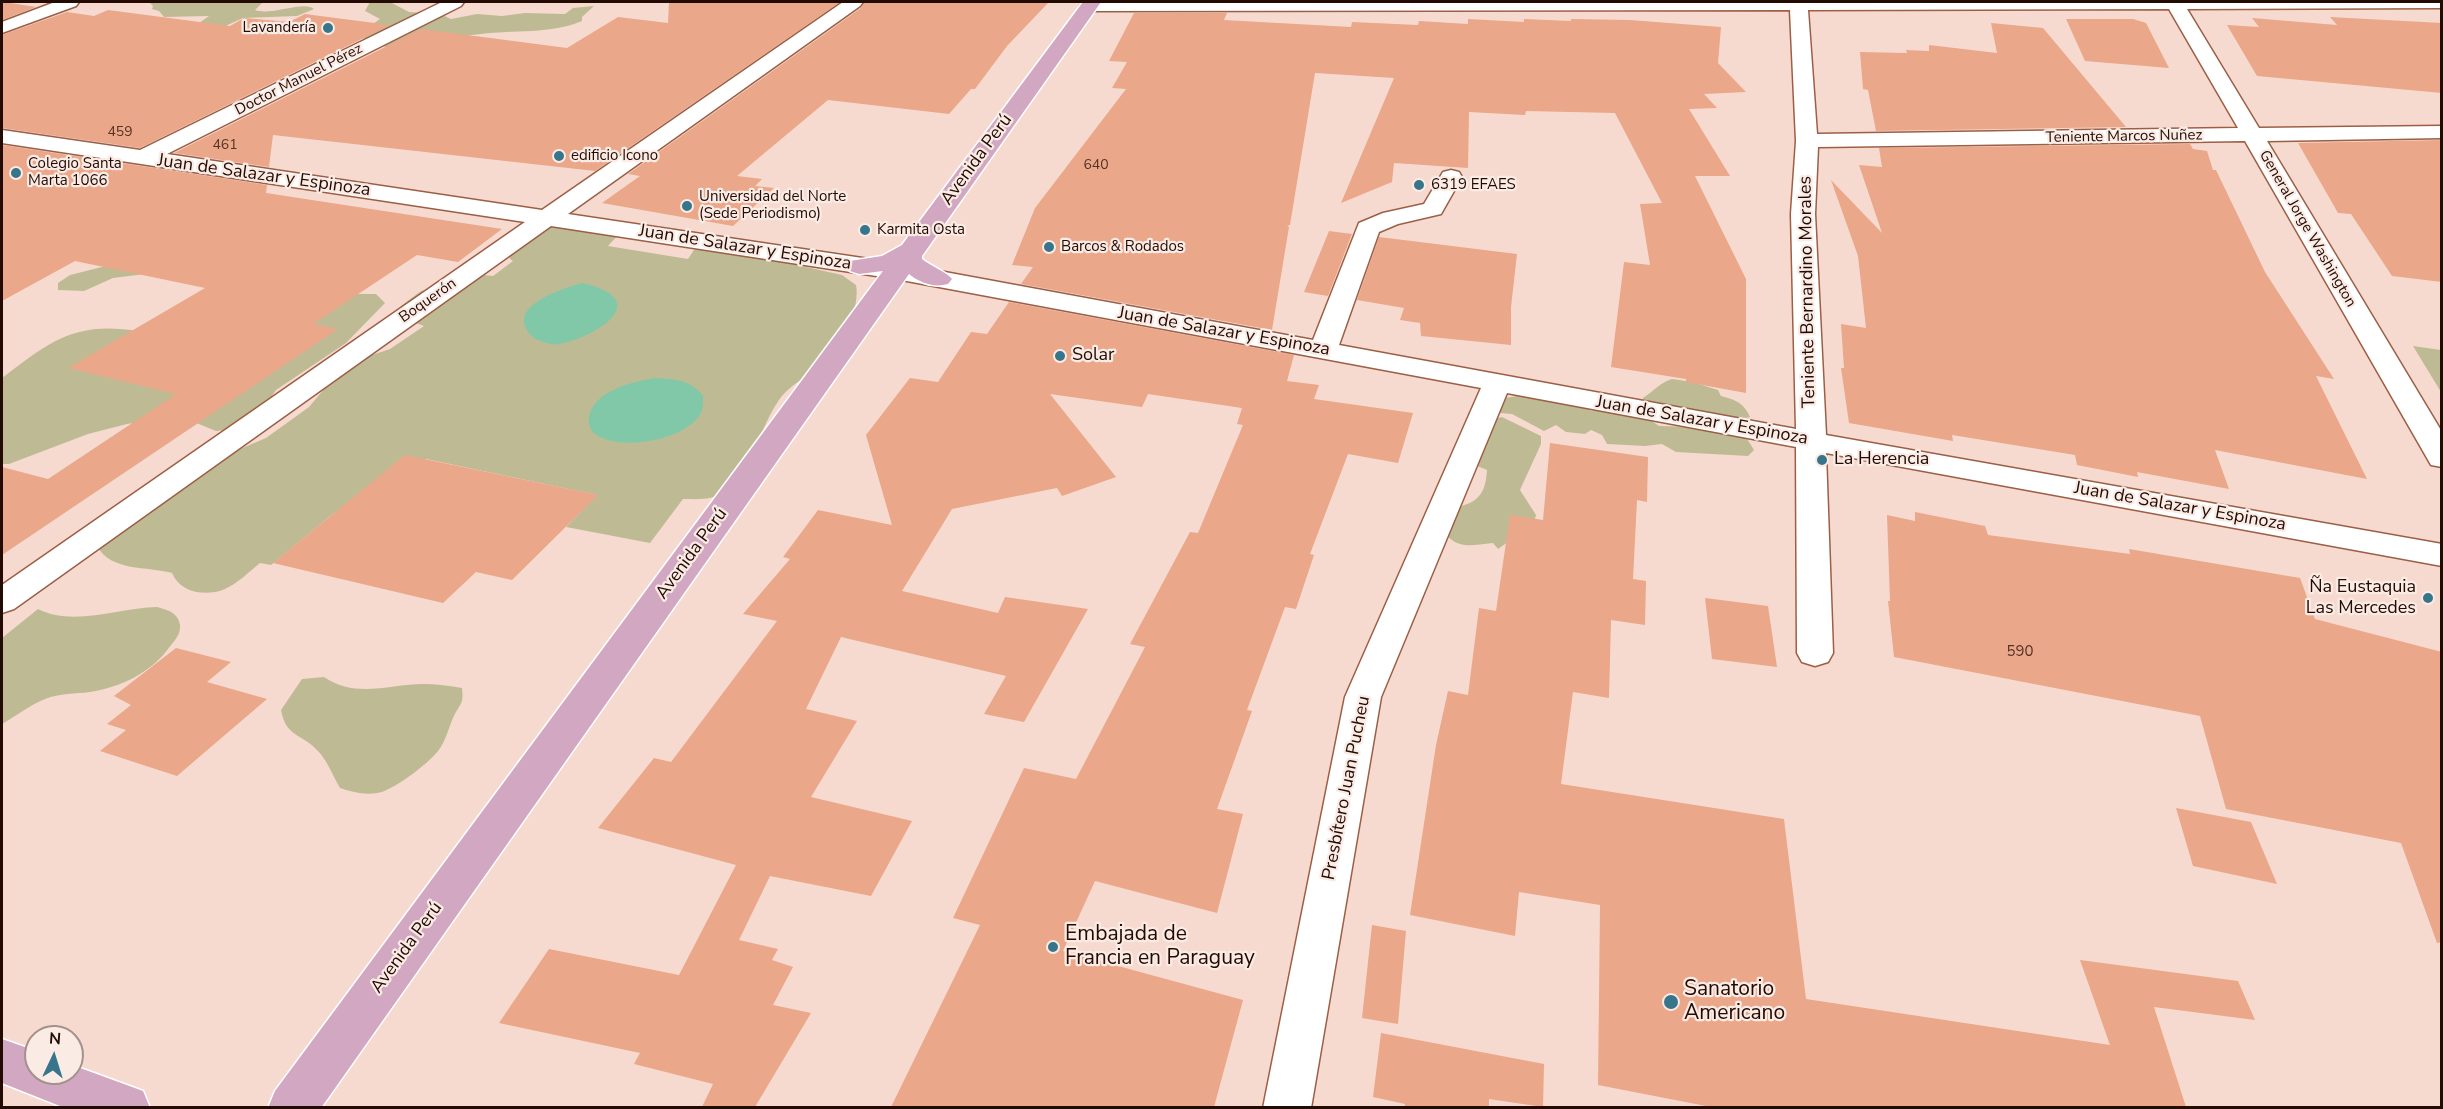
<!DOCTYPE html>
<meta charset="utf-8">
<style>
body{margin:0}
#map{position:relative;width:2443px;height:1109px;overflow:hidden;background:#f7dacf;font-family:"Nunito Sans",sans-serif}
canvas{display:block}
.frame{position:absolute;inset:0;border:3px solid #230b03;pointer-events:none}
.north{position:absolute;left:24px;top:1025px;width:60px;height:60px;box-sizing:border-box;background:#faebe5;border:2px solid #a4918b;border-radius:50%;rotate:4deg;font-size:16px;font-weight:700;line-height:24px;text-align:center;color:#230b03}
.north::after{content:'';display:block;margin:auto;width:21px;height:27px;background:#37758b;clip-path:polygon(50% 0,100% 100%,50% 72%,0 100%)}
</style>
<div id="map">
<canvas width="2443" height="1109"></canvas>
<div class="frame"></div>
<div class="north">N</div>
</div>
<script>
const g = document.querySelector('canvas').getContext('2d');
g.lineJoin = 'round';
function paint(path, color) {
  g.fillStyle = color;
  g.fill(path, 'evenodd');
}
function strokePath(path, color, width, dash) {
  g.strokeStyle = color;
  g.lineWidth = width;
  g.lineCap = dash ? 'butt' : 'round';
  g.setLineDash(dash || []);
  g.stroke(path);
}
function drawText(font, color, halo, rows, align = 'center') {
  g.font = font + ' "Nunito Sans",sans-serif';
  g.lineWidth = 4.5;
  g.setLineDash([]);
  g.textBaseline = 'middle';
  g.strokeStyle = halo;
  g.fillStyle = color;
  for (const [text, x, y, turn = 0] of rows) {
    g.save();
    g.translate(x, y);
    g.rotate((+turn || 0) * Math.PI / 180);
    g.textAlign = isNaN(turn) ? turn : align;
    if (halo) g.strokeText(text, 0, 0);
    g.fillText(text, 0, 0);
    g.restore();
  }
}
const green = new Path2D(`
 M149 2H253L262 3 255 10C272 16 304 0 314 9L297 16 243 18 221 28H192L209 16 164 17 159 11 152 9 153 6Z
 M370 2H390L409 12 440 14 451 19 477 14 502 16 525 13 565 14 573 8 594 6 582 17V21C551 34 514 30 481 34 450 37 419 44 388 49L374 39 353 38 380 19 365 11Z
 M563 220 618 235 608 246 688 259 694 250 707 245 842 275 856 285C860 307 845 340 831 357 816 374 792 381 779 400 759 429 754 467 726 490 714 501 698 499 683 499L650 543 566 527 597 495 426 459 420 467 334 513 271 565 260 563C249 572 238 583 225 589 206 597 180 593 172 573 147 566 111 572 97 546L186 472 266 438 309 407 336 375 363 358 390 349 424 326 405 319 399 313 401 306 421 291 483 275 493 276 513 261 510 259 509 246Z
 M118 263 145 274 113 278 84 291 58 290V283L70 275Z
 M345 294H376L385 303 346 343 276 390 250 428 216 431 194 422 166 418 127 424 88 434 9 464H2V378C50 341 75 321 139 331Z
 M2413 346 2441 350V392Z
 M1672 379 1692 382 1718 390 1721 396C1736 400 1744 403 1750 417L1728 422 1644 407 1643 398C1654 391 1659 383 1672 379Z
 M1523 395 1570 402 1592 411 1604 407 1640 413 1659 426 1700 427 1746 437 1754 450 1748 456 1676 452 1662 444 1645 446 1607 444 1602 435 1591 430 1585 434 1566 432 1556 425 1544 431 1512 414 1500 413 1494 407 1499 399Z
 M1502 417 1541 436V444L1520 490 1536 515 1529 540 1519 534 1498 549 1493 543C1466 546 1455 550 1439 525L1442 512C1470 503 1485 504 1487 470L1470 463 1474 423Z
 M157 607C167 610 178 612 180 625 181 635 174 641 168 649 150 673 121 687 90 692 75 694 60 693 45 699 30 705 16 716 2 724V638L38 609C73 627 119 608 157 607Z
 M324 677C357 699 388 684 424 684 437 684 450 686 462 688 464 705 460 703 453 718 448 729 446 741 438 751 428 764 391 792 377 793 364 795 352 792 340 788 333 776 327 760 318 751 302 733 286 738 281 710L302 679Z`);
const water = new Path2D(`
 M582 283C669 303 571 349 550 344 539 341 529 338 525 326 517 302 565 288 582 283Z
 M656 378C675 379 691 380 703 396 703 400 703 406 702 410 690 441 619 452 595 434 590 430 588 424 589 418 592 391 634 381 656 378Z`);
const building = new Path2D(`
 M2 2H4L36 7 2 20Z
 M669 2H840L595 171 273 135 269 167 174 153 421 29 567 48 618 17 668 23Z
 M865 2H1049L1007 46 975 89H971L949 114 828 100 737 176 762 179 755 186 774 188 733 226 602 203 640 176 628 174 861 8Z
 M108 10 230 26 244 18 289 22 305 14 390 25 140 148 2 128V35L67 12 94 16Z
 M1134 13H1227L1224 20 1351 27 1352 22 1418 25 1419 21 1468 24V19L1524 22V19L1571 21V19L1630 20 1721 27 1718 63 1746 92 1704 94 1717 108 1689 109 1730 176H1695L1746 279V393L1686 382V379L1611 367 1624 262 1650 265 1640 204 1662 203 1615 113 1526 111 1525 115 1469 112 1468 168 1394 163 1392 182 1341 203 1394 78 1315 73 1290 225 1287 226 1289 227 1272 330 1021 284 1033 267 1012 265 1035 208 1126 89 1112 88 1127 62 1109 61Z
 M2330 17 2442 23V93L2257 76 2227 25 2259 27 2252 18 2337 25Z
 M2066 19H2133L2146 23 2169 68 2085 61Z
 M1991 23 2043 28 2126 127 1876 131 1868 90 1863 89 1860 52 1907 53 1906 50 1929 51V45L1997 53Z
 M2442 140V282L2392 276 2351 214 2338 213 2298 143Z
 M2190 144 2193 149 2207 151 2213 170H2216L2265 272 2334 379 2316 376 2367 479 2215 450 2229 489 2137 472 2138 477 2077 465 2075 455 1952 435 1953 441 1849 423 1841 368H1844L1841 324 1866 328 1858 256 1831 180 1882 233 1859 165 1882 167 1879 148Z
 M2 145 267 185 266 193 502 229 458 262 417 255 313 324 338 329 2 555V467L48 479 176 394 68 368 205 288 75 261 2 301Z
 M1329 231 1352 234 1328 296 1304 292Z
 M1379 237 1517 254 1511 307V345L1421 336 1420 323 1400 320 1404 308 1357 300Z
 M1009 302 1294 355 1287 381 1319 385 1314 399 1413 413 1398 463 1348 454 1310 554 1314 555 1296 609 1285 607 1247 710 1252 711 1217 809 1243 814 1217 913 1095 881 1063 951 1243 1000 1214 1107H891L980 925 953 918 1024 768 1076 779 1145 647 1130 644 1190 532 1198 533 1243 425 1237 424 1242 408 1148 394 1142 407 1050 394 1116 477 1062 496 1057 488 952 509 902 591 998 613 1005 597 1088 609 1024 722 984 714 1006 676 841 637 806 709 857 721 811 797 912 821 871 896 770 876 739 940 778 949 772 960 793 967 773 1005 811 1013 755 1107H702L713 1084 634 1064 640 1053 499 1023 549 949 679 975 736 865 598 828 654 758 671 762 777 621 743 614 790 559 783 557 818 510 892 525 866 435 910 378 938 382 971 332 987 334Z
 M1550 443 1648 457 1647 502 1637 500 1633 579 1646 581 1645 625 1611 620 1609 698 1573 692 1561 784 1784 819 1806 999 2110 1045 2080 960 2238 981 2255 1020 2154 1007 2186 1107H1711L1598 1085 1600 905 1519 892 1515 936 1410 915 1436 745 1448 691 1468 695 1479 608 1496 611 1510 515 1543 520Z
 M405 455 598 495 512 580 476 572 443 603 273 563Z
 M1915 512 1985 526 1988 535 2130 554 2129 549 2300 578 2315 619 2442 652V942L2437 943 2401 843 2226 809 2200 716 1894 657 1888 601H1890L1887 515 1915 521Z
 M1705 598 1768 606 1777 667 1712 659Z
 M176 648 231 662 207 682 267 699 177 776 100 751 126 730 107 724 131 705 114 696Z
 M2176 808 2251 822 2277 884 2193 866Z
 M1372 925 1406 931 1398 1024 1362 1018Z
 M1381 1033 1544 1064 1543 1107 1489 1099V1107H1405V1104L1373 1097Z`);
const minor = new Path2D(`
 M55 2H79L76 6 2 33V22Z
 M442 2H464L461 6 167 154 542 210 843 2H863L860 6 568 214 896 263 1313 340 1359 223 1383 213 1424 204 1443 172 1451 170 1459 172 1462 177 1441 214 1398 224 1379 232 1339 345 1796 429 1791 214 1796 141 1790 10 1089 11 1083 10 1080 6 1085 2H2442V8L2187 9 2259 128 2442 126V138L2267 141 2442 432V467L2431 465 2427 458 2245 141 1818 147 1815 214 1826 435 2442 544V566L1826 453 1833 653 1828 662 1815 666 1802 662 1797 653 1796 447 1507 393 1381 697 1311 1108H1263L1345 697 1481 388 896 279 551 226 14 609 2 613V585L525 222 2 143V130L140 150ZM2169 9 2238 128 1817 134 1808 10Z`);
const major = new Path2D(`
 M1083 2H1101L922 256V259C930 266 947 272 952 279L948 284C934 288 920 283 909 274L321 1108H268L275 1091 883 271 859 274 850 271 846 266 850 261 882 256 902 245Z
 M2 1039 36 1051V1073H72V1065L143 1091 150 1108H65L2 1083Z`);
const markers = [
 [328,28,6,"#37758b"],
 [559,156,6,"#37758b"],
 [16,173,6,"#37758b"],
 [1419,185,6,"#37758b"],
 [687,206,6,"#37758b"],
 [865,230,6,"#37758b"],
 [1049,247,6,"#37758b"],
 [1060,356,6,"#37758b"],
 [1822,460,6,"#37758b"],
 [2428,598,6,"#37758b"],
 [1053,947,6,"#37758b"],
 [1671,1002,8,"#37758b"]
];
const farNumbernames = [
 ["459",120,133],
 ["461",225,146],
 ["640",1096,166]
];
const farPoinames = [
 ["Lavandería",316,28,"right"],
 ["edificio Icono",571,156],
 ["Colegio Santa",28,164],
 ["Marta 1066",28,181],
 ["6319 EFAES",1431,185],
 ["Universidad del Norte",699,197],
 ["(Sede Periodismo)",699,214],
 ["Karmita Osta",877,230],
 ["Barcos & Rodados",1061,247]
];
const farStreetnames = [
 ["Doctor Manuel Pérez",299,80,-27],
 ["Teniente Marcos Nuñez",2124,137,-1],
 ["General Jorge Washington",2307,229,60],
 ["Boquerón",428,301,-35]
];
const numberNames = [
 ["590",2020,652]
];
const streetNames = [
 ["Avenida Perú",977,160,-54],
 ["Juan de Salazar y Espinoza",264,176,8],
 ["Juan de Salazar y Espinoza",745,248,9],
 ["Teniente Bernardino Morales",1808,292,-91],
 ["Juan de Salazar y Espinoza",1224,332,10],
 ["Juan de Salazar y Espinoza",1702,421,10],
 ["Juan de Salazar y Espinoza",2180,507,10],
 ["Avenida Perú",692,554,-54],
 ["Presbítero Juan Pucheu",1347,788,-79],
 ["Avenida Perú",407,948,-54]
];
const poiNames = [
 ["Solar",1072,356],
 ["La Herencia",1834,460],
 ["Ña Eustaquia",2416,588,"right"],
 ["Las Mercedes",2416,609,"right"]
];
const nearPoinames = [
 ["Embajada de",1065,935],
 ["Francia en Paraguay",1065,959],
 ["Sanatorio",1684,990],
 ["Americano",1684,1014]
];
paint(green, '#bebb94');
paint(water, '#81c8a8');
paint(building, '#eaa78a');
strokePath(minor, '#9c5f45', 3);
strokePath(major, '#fff', 3);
paint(minor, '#fff');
paint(major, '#d1a7c1');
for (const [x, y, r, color] of markers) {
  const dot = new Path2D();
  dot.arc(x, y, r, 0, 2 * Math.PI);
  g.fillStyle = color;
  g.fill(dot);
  strokePath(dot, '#faebe5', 2);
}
drawText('14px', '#553225', null, farNumbernames);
drawText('15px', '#230b03', '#faebe5', farPoinames, 'left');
drawText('15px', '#230b03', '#faebe5', farStreetnames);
drawText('15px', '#553225', null, numberNames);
drawText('18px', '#230b03', '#faebe5', streetNames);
drawText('18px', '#230b03', '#faebe5', poiNames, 'left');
drawText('21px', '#230b03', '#faebe5', nearPoinames, 'left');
</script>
